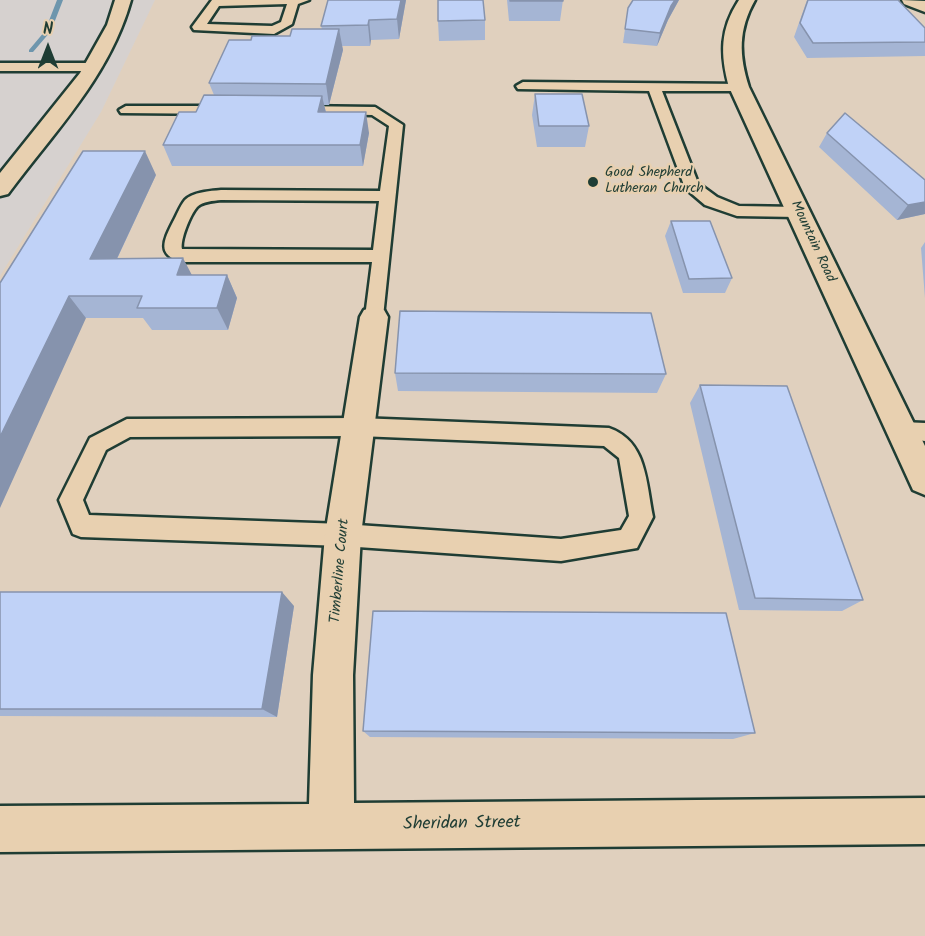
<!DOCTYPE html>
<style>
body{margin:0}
#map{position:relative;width:925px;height:936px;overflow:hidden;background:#e0d0be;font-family:Kalam,sans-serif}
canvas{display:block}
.north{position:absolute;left:18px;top:18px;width:60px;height:60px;-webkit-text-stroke:4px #e8d0b0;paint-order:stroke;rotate:0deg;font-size:16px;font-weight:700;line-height:24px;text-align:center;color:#1f3d34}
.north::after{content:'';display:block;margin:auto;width:21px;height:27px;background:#1f3d34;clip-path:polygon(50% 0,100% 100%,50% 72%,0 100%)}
</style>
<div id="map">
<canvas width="925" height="936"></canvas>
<div class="north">N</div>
</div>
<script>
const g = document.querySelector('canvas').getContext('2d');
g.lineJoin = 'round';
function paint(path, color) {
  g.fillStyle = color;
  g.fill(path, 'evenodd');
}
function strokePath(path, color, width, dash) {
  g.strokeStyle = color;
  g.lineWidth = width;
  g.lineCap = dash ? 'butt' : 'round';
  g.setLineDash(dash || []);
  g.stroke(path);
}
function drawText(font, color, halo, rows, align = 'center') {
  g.font = font + ' Kalam,sans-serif';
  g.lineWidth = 4.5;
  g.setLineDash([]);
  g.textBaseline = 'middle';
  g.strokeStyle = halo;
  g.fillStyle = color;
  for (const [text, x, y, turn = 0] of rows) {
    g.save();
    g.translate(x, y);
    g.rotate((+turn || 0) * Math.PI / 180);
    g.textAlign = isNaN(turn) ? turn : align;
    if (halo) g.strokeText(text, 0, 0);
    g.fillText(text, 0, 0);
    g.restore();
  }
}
const built = new Path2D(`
 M0 0H155L101 112 0 276Z`);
const stream = new Path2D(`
 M57 0H63L51 31 33 52H29V50L45 31Z`);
const lane = new Path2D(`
 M212 0H309L298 4 292 24 274 34 194 30 192 27ZM287 4 281 22 272 26 207 24 219 6Z
 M0 63H93L99 67 93 71H0Z
 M523 82 744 84 746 87 739 91H662L698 183 717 197 739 206 798 207 804 208 806 212 804 216 798 217 737 216 705 205 685 188 649 91 518 89 516 86Z
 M126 106H227L234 110 227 114 121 113 119 110Z
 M296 106 375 107 403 125 383 317 381 322 374 324 367 322 365 317 372 262H182C156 255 164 240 173 222 177 215 180 206 185 200 193 192 210 191 221 190L380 191 389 126 372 115 291 113 289 110 291 107ZM221 200 379 201 373 250 182 249C180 240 190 215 197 207 203 201 213 201 221 200Z
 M359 418 609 428C647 441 646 483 653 517L637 548 561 561 343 546 81 537 73 534 59 500 90 438 127 419ZM359 436 604 446 619 458 629 516 621 530 561 539 343 524 89 515 83 500 106 450 130 437Z
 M902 422 925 423V441L894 437 891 431 894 425Z`);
const street = new Path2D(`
 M902 0 925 1V12L904 4Z
 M374 307 384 310 388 317 361 535 353 675 354 803 925 798V844L0 852V806L309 804 313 675 325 535 360 317 364 310Z`);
const secondary = new Path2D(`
 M115 0H131C110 76 54 132 8 194L0 196V173L80 73 107 25Z
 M739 0H755C738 30 739 55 749 87L925 446V495L913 490 729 87C720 54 720 29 739 0Z`);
const wall = new Path2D(`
 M328 0H406L399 39 371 40 370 46H342L343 50 329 105H324L326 112 369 133 363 166H172L163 145 214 95 209 83 251 40 290 36 322 29 321 26Z
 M507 0H563L560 21H509Z
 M633 0H679L668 20 657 46 623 43 628 8Z
 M807 0H898L925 28V56L807 58 794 37Z
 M485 20V40L439 41 438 21Z
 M535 94 589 126 585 147H537L532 115Z
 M827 133 925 214 897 220 819 147Z
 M156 175 117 259 192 275H227L237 298 228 330H152L143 318H86L0 283Z
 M671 221 732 278 725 293H683L665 236Z
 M925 242V298L921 248Z
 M395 373 666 374 657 393 398 391Z
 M700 385 863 600 842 611 739 610 690 403Z
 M0 592 294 606 277 717 0 716Z
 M363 731 755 733 733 739 370 737Z`);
const shadedWall = new Path2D(`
 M401 0H406L399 39 397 19Z
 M675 0H679L668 20 657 46 660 33 671 6Z
 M369 20 371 40 370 46 368 25Z
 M339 29 343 50 329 105 326 84Z
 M322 96 327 117 318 112Z
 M366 112 369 133 363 166 360 145Z
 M145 151 156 175 106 282 90 259Z
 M925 202V214L897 220 908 205Z
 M183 258 195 281 177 275Z
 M227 275 237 298 228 330 217 308Z
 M69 296 86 318 0 508V437Z
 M282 592 294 606 277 717 262 709Z`);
const building = new Path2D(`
 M328 0H401L397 19 369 20 368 25 321 26Z
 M438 0H483L485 20 438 21Z
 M510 0H563V1H510Z
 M633 0H675L671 6 660 33 625 29 628 8Z
 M808 0H898L925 28V42L813 43 800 23Z
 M292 29H339L326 84 209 83 229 40H251L252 36H290Z
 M535 94H582L589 126H539Z
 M204 95 322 96 318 112H366L360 145H163L179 112H196Z
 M845 113 925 180V202L908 205 827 133Z
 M83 151H145L90 259 183 258 177 275H227L217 308H137L142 296H69L0 437V283Z
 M671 221H710L732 278 689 279Z
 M400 311 651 313 666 374 395 373Z
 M700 385 787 386 863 600 755 598Z
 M0 592H282L262 709H0Z
 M373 611 726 613 755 733 363 731Z`);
const markers = [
 [593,182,6,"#1f3d34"]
];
const farPoinames = [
 ["Good Shepherd",605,174],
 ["Lutheran Church",605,190]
];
const farStreetnames = [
 ["Mountain Road",812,242,65]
];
const streetNames = [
 ["Timberline Court",341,571,-85]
];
const nearStreetnames = [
 ["Sheridan Street",462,825,-1]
];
paint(built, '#d6d1cf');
paint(stream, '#6e96ad');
strokePath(lane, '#1f3d34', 5);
strokePath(street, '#1f3d34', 5);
strokePath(secondary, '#1f3d34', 5);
paint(lane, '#e8d0b0');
paint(street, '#e8d0b0');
paint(secondary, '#e8d0b0');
paint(wall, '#a5b5d4');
paint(shadedWall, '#8693ad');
paint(building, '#c0d2f7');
strokePath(building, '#8693ad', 1.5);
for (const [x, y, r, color] of markers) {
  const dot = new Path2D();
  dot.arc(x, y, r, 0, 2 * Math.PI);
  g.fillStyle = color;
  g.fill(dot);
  strokePath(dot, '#e8d0b0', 2);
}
drawText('14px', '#1f3d34', '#e8d0b0', farPoinames, 'left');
drawText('14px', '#1f3d34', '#e8d0b0', farStreetnames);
drawText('15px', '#1f3d34', '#e8d0b0', streetNames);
drawText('18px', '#1f3d34', '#e8d0b0', nearStreetnames);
</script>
